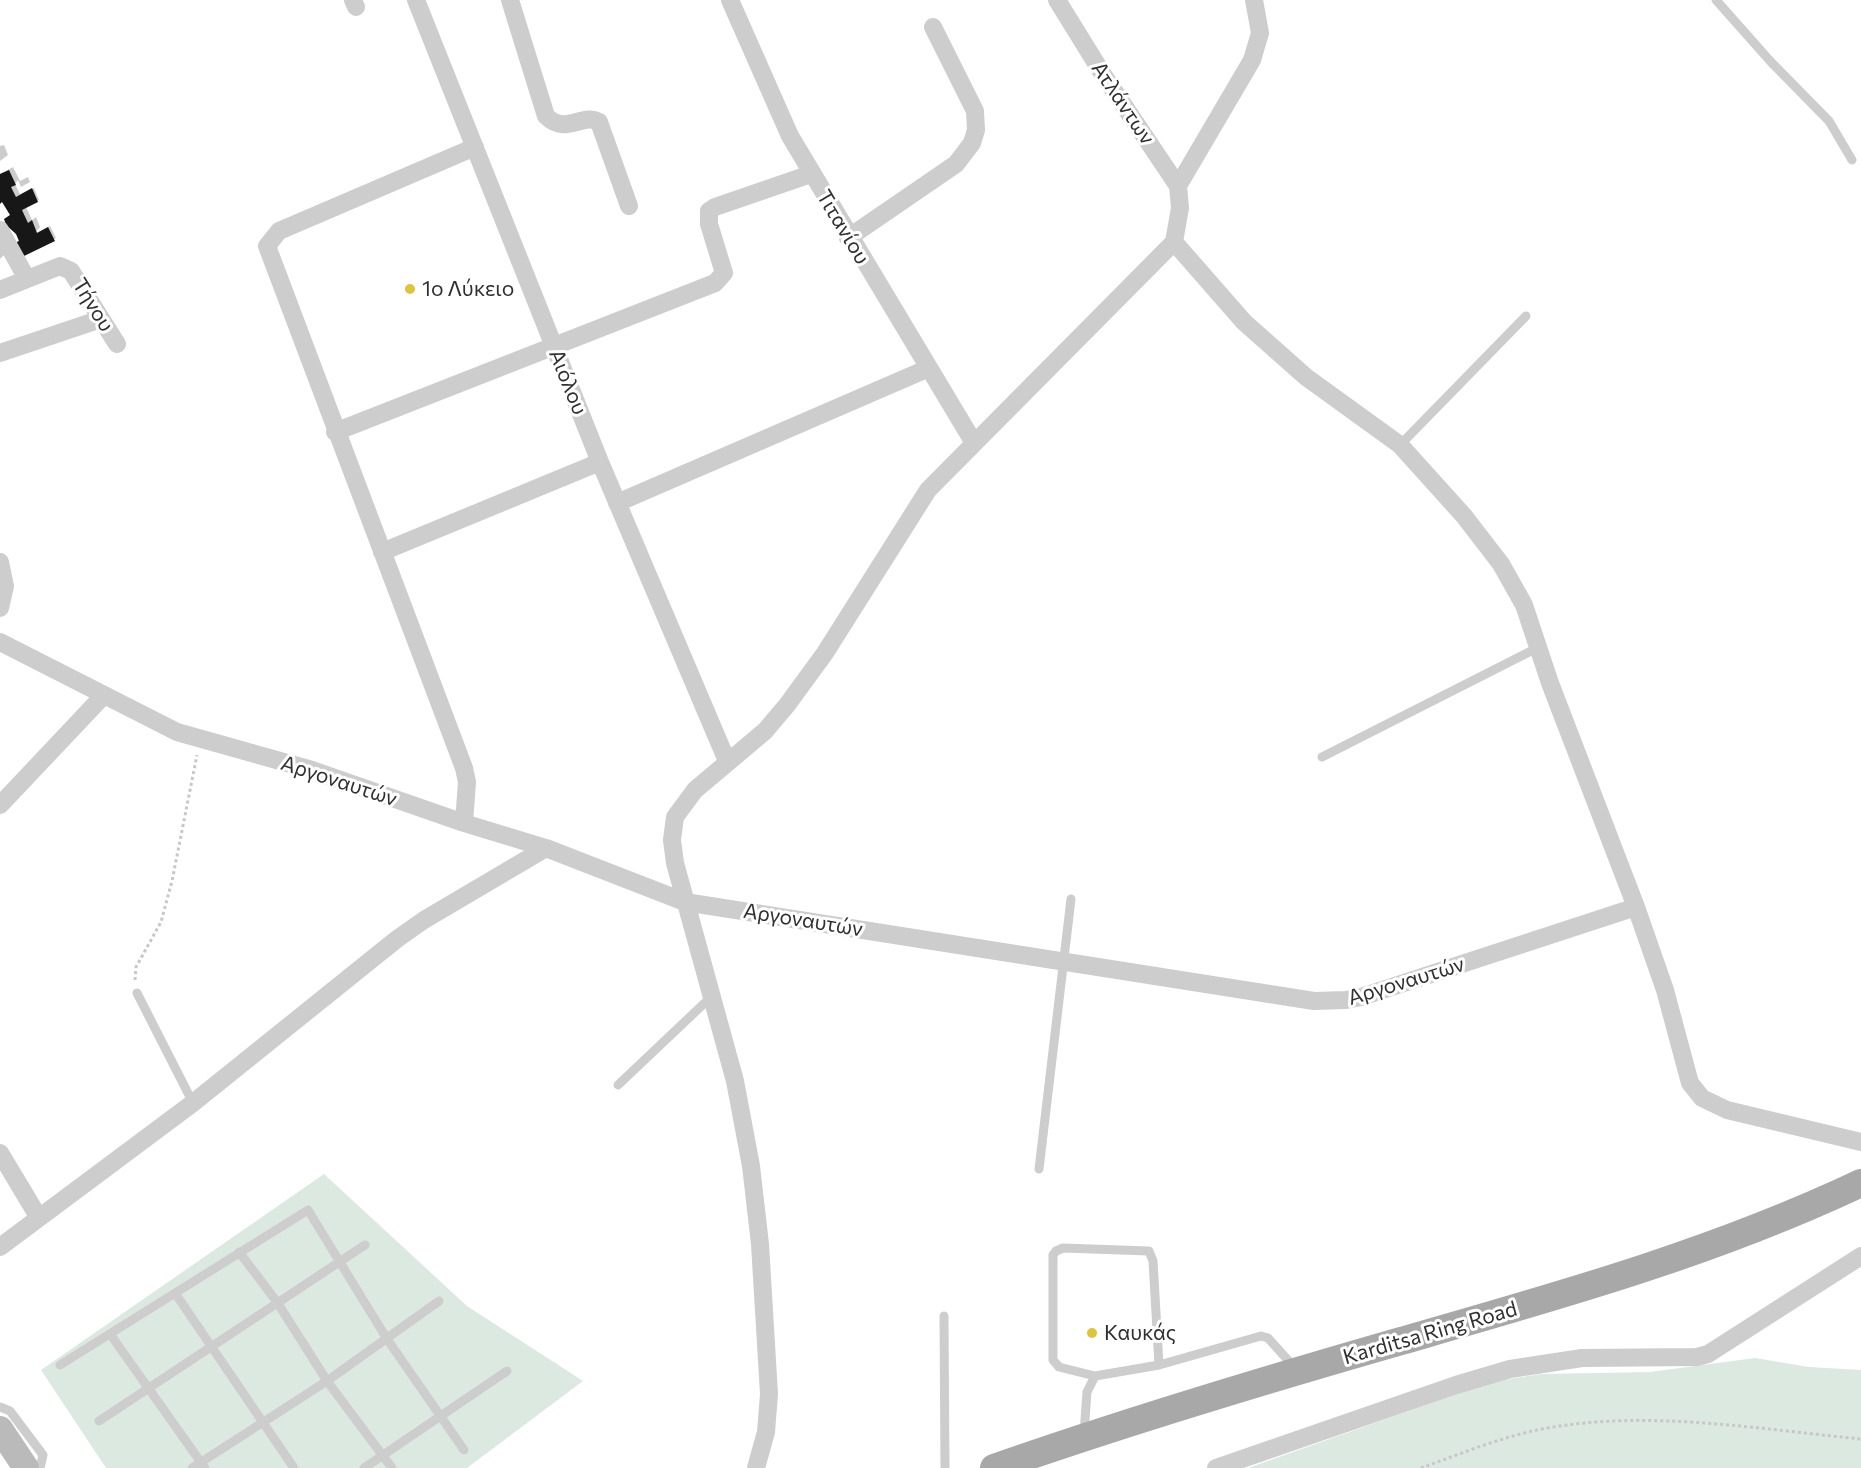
<!DOCTYPE html>
<meta charset="utf-8">
<style>
body{margin:0}
canvas{display:block;background:#fff}
</style>
<canvas width="1861" height="1468"></canvas>
<script>
const g = document.querySelector('canvas').getContext('2d');
g.lineJoin = 'round';
function paint(path, color) {
  g.fillStyle = color;
  g.fill(path, 'evenodd');
}
function strokePath(path, color, width, dash) {
  g.strokeStyle = color;
  g.lineWidth = width;
  g.lineCap = dash ? 'butt' : 'round';
  g.setLineDash(dash || []);
  g.stroke(path);
}
function drawText(font, color, halo, rows, align = 'center') {
  g.font = font + ' Commissioner,sans-serif';
  g.lineWidth = 6;
  g.setLineDash([]);
  g.textBaseline = 'middle';
  g.strokeStyle = halo;
  g.fillStyle = color;
  for (const [text, x, y, turn = 0] of rows) {
    g.save();
    g.translate(x, y);
    g.rotate((+turn || 0) * Math.PI / 180);
    g.textAlign = isNaN(turn) ? turn : align;
    if (halo) g.strokeText(text, 0, 0);
    g.fillText(text, 0, 0);
    g.restore();
  }
}
const green = new Path2D(`
 M324 1174 467 1306 583 1381 467 1468H106L41 1370Z
 M1755 1358 1809 1367 1861 1370V1468H1248L1490 1382 1541 1374 1650 1372Z`);
const shadow = new Path2D(`
 M4 145 8 155 0 161V146Z
 M13 167 20 181 28 177 30 182 21 187 18 180 15 184 20 194 34 188 39 200 26 207 32 220 36 217 40 227 34 234 50 226 56 238 23 255 15 244 20 239 5 219 11 214 3 200 0 201V174Z
 M0 238 7 252 0 259Z`);
const building = new Path2D(`
 M9 170 16 185 11 187 16 197 32 188 38 202 22 210 28 223 32 220 37 233 48 227 55 241 22 257 13 244 19 241 16 234 6 225 4 219 10 215 2 202 0 204V174Z`);
const path = new Path2D(`
 M135 980 136 967 161 922 172 881 197 755
 M1421 1468C1460 1454 1501 1437 1542 1429 1646 1409 1757 1429 1861 1439`);
const service = new Path2D(`
 M1716 0 1771 62 1829 121 1852 160
 M1400 445 1526 316
 M1322 757 1539 647
 M137 993 193 1103
 M618 1085 712 996
 M1039 1169 1071 899
 M239 1252 277 1302 327 1381 392 1468
 M175 1293 294 1468
 M944 1316 945 1468
 M110 1334 205 1468
 M60 1365 308 1210 387 1339 464 1450
 M1095 1376 1059 1367 1053 1360V1255L1056 1251 1063 1248 1149 1251 1153 1261 1159 1365
 M0 1407 10 1411 43 1455 40 1468
 M99 1421 365 1245
 M1084 1433 1087 1392 1095 1376 1159 1365 1261 1336 1268 1338 1295 1368
 M192 1468 327 1381 439 1301
 M364 1468 507 1371`);
const minor = new Path2D(`
 M353 0 356 7
 M416 0 600 462 727 761
 M510 0 546 116C566 136 583 112 599 122L629 206
 M730 0 790 136 974 443
 M1178 186 1252 60 1260 33 1254 0
 M0 230 27 279
 M848 238 956 164 972 143 976 130 975 111 933 27
 M1174 242 1244 322 1306 377 1400 445 1464 516 1501 564 1524 605 1550 683 1636 907 1665 990 1690 1083 1702 1098 1727 1110 1861 1142
 M0 290 60 266 71 271 117 344
 M0 353 101 319
 M335 432 715 283 724 273 709 224V211L715 207 811 174
 M617 503 929 368
 M382 552 600 462
 M0 562 5 586 0 608
 M0 642 177 732 312 770 464 823 546 848 685 902 1314 1001 1346 1000 1361 997 1636 907
 M0 805 104 695
 M464 823 467 782 464 768 267 246 279 231 475 147
 M0 1153 39 1218
 M0 1247 193 1103 397 939 424 920 546 848
 M756 1468 766 1432 769 1394 760 1244 751 1166 735 1081 675 863 672 840 675 817 695 790 765 731 787 705 825 653 928 490 1174 242 1180 208 1178 186 1104 76 1057 0
 M1216 1468 1456 1385 1510 1369 1582 1358 1697 1357 1708 1354 1861 1256`);
const secondary = new Path2D(`
 M0 1429 26 1468`);
const primary = new Path2D(`
 M994 1468C1128 1421 1265 1380 1401 1341 1558 1296 1713 1253 1861 1183`);
const markers = [
 [410,289,6,"#dec43b"],
 [1092,1333,6,"#dec43b"]
];
const streetNames = [
 ["Ατλάντων",1123,103,56],
 ["Τιτανίου",843,227,59],
 ["Τήνου",93,305,58],
 ["Αιόλου",568,382,68],
 ["Αργοναυτών",339,781,18],
 ["Αργοναυτών",803,920,9],
 ["Αργοναυτών",1406,981,-17],
 ["Karditsa Ring Road",1430,1333,-16]
];
const poiNames = [
 ["1ο Λύκειο",422,289],
 ["Καυκάς",1104,1333]
];
paint(green, '#dce9e1');
paint(shadow, '#0003');
paint(building, '#171717');
strokePath(path, '#c7c7c7', 3, [3, 3]);
strokePath(service, '#cdcdcd', 9);
strokePath(minor, '#cdcdcd', 18);
strokePath(secondary, '#bababa', 26);
strokePath(primary, '#a8a8a8', 28);
for (const [x, y, r, color] of markers) {
  const dot = new Path2D();
  dot.arc(x, y, r, 0, 2 * Math.PI);
  g.fillStyle = color;
  g.fill(dot);
  strokePath(dot, '#fff', 2);
}
drawText('21px', '#303030', '#fff', streetNames);
drawText('21px', '#303030', '#fff', poiNames, 'left');
</script>
